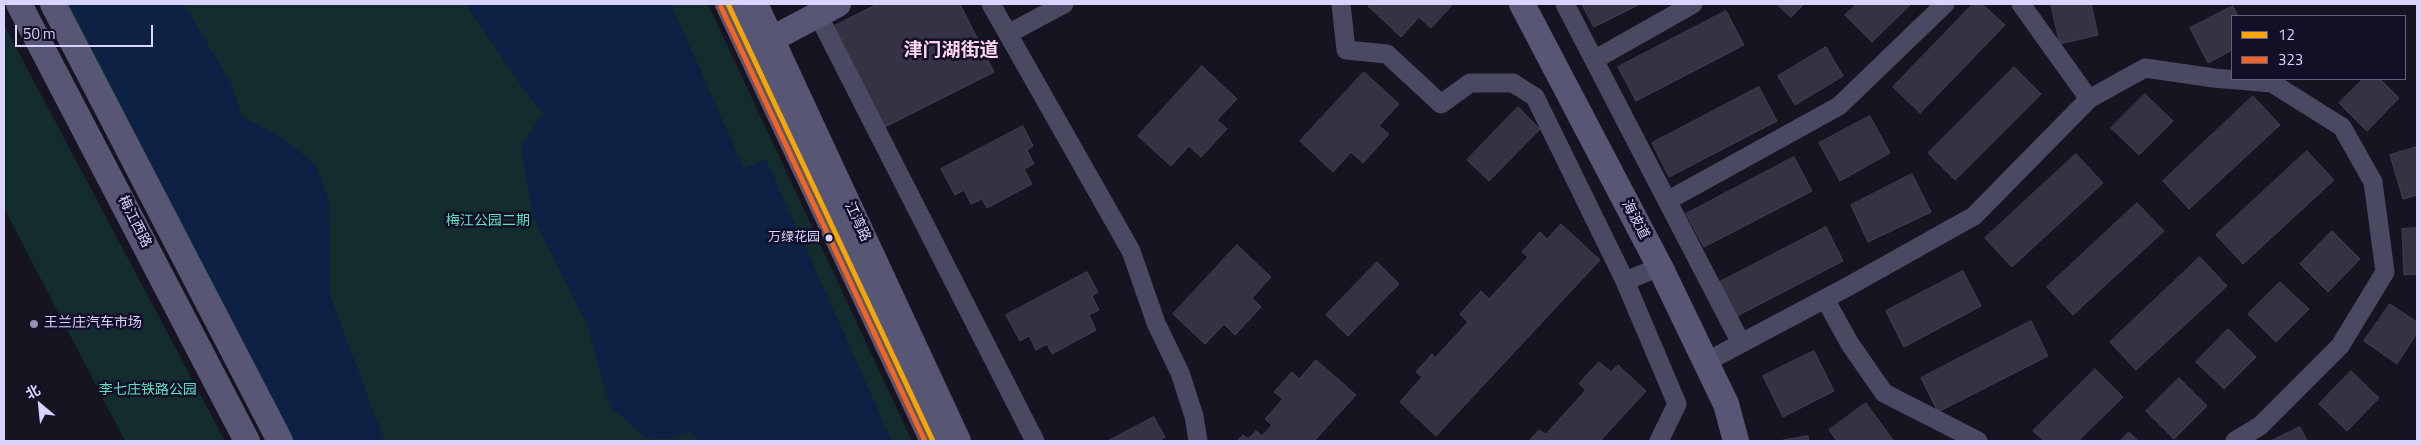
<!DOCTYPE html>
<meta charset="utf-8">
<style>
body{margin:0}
#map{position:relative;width:2421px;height:445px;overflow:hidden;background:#161421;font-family:"Titillium Web","Noto Sans SC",sans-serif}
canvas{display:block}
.frame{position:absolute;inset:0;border:5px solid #d9d4ff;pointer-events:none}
.legend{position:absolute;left:2231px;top:15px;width:175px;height:65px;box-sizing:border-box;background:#130f26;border:1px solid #625e7d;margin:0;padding:6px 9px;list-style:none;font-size:15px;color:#d9d4ff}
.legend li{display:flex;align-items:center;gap:10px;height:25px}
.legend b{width:25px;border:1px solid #625e7d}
.north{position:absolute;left:15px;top:380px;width:50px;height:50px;-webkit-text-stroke:4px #130f26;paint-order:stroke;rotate:332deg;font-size:14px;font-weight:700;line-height:20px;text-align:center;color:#d9d4ff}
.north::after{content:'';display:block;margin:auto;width:18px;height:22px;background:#d9d4ff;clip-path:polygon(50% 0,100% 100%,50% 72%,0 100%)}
.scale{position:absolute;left:15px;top:25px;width:138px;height:22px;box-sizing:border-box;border:2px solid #d9d4ff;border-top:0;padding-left:6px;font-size:15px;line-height:18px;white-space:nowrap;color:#d9d4ff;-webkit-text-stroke:4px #130f26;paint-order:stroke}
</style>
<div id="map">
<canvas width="2421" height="445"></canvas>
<div class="frame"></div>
<ul class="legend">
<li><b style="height:6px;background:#f7a600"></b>12</li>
<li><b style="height:6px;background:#f26522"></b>323</li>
</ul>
<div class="north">北</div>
<div class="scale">50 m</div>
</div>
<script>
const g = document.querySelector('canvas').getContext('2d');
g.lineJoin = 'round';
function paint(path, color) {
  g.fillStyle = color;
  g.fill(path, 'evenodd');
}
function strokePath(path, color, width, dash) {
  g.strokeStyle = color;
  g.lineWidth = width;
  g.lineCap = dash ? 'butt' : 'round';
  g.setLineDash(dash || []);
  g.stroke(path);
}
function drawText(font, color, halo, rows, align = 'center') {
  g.font = font + ' "Titillium Web","Noto Sans SC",sans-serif';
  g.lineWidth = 5;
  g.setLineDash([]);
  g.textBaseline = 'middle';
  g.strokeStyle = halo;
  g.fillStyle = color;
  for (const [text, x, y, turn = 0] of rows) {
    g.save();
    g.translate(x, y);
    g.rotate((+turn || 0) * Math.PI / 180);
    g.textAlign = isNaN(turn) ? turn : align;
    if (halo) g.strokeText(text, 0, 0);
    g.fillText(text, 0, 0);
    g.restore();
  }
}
const green = new Path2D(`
 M52 4H708L912 441H281Z
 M4 25 225 441H125L4 208Z`);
const water = new Path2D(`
 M69 4H184L231 83 242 116 285 140 316 165 329 201 330 295 385 441H295Z
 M466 4H671L744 169 766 159 892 441H700L690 432 671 439 645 438 610 406 587 324 533 216 521 147 543 113 524 90Z`);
const building = new Path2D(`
 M878 4H960L994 72 881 129 830 28Z
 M1371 4H1453L1431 28 1419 17 1401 37 1368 6Z
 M1582 4H1640L1594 27Z
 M1777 4H1804L1791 17Z
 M1857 4H1911L1872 42 1845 15Z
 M1973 4H1982L2005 25 1920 113 1893 87Z
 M2051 4H2091L2098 35 2060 44Z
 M2233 6 2238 16H2232V50L2208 63 2190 28Z
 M1726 11 1744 45 1636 101 1618 67Z
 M1826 47 1843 76 1795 105 1778 76Z
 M1202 66 1237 99 1217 120 1227 129 1201 157 1189 146 1171 166 1138 136Z
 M2014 67 2041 94 1955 180 1928 153Z
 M1364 72 1399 104 1379 126 1389 134 1363 163 1351 152 1333 172 1300 141Z
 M2363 79H2380L2399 98 2367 131 2339 103Z
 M1759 87 1777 121 1669 177 1652 143Z
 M2145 94 2173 121 2139 155 2111 128Z
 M2253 96 2280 125 2189 209 2163 181Z
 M1518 107 1540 129 1489 181 1467 160Z
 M1870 116 1890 153 1840 181 1819 143Z
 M1023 126 1033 146 1027 150 1034 164 1024 169 1032 184 987 208 982 199 971 204 964 190 955 195 941 169Z
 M2417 147V195L2403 199 2390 155Z
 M2307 151 2334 180 2243 264 2216 235Z
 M2076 154 2103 183 2012 267 1985 238Z
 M1794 157 1812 191 1704 247 1686 214Z
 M1912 174 1931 212 1868 242 1851 205Z
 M2137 203 2164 231 2073 315 2047 287Z
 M1561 224 1600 260 1436 436 1400 402 1422 377 1416 372 1432 354 1435 358 1468 322 1460 314 1481 291 1489 299 1528 257 1522 252 1540 232 1547 239Z
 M1826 227 1843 261 1735 317 1718 283Z
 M2417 228V274L2404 275 2402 229Z
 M2332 231 2360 259 2328 292 2300 264Z
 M1237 245 1271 277 1252 298 1261 307 1235 335 1224 324 1205 344 1173 314Z
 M2200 257 2227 286 2136 370 2110 342Z
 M1377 262 1399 284 1348 336 1326 315Z
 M1963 271 1981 306 1904 347 1886 311Z
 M1087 272 1098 292 1092 296 1099 310 1089 315 1096 330 1052 354 1047 344 1036 350 1029 336 1020 341 1006 315Z
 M2280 282 2309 309 2276 342 2248 314Z
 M2390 304 2417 322V333L2397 364 2364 341Z
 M2031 321 2048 356 1938 412 1921 378Z
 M2228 329 2256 357 2224 389 2196 362Z
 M1814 351 1834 391 1783 417 1763 376Z
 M1316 360 1356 395 1314 441H1237L1243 435 1248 439 1256 431 1262 436 1272 425 1265 419 1283 399 1274 392 1292 372 1299 379Z
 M1599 362 1611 372 1618 365 1646 391 1600 441H1529L1539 430 1546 434 1586 390 1579 384Z
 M2095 369 2123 397 2078 441H2044L2033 431Z
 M2351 371 2379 398 2347 431 2319 404Z
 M2179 378 2207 406 2174 439 2146 411Z
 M1866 403 1893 440 1837 441 1829 430Z
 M1154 417 1165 437 1159 441H1108Z
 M2300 427 2307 441H2271Z
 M2129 432 2138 441H2120Z
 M1808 436 1809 441H1779Z`);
const street = new Path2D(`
 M991 4 1131 251 1156 323 1180 373 1194 416 1198 441
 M1341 4 1346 50 1387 54 1441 104 1470 83H1513L1535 97 1625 281
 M1565 4 1741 343
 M2021 4 2089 99
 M818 15 1035 441
 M1008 34 1064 4
 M1594 60 1693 4
 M1667 201 1839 106 1945 4
 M1825 299 1850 344 1884 393 1978 441
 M1706 362 1849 286 1974 216 2089 99 2145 68 2214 78 2272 83 2342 127 2373 182 2385 272 2340 346 2260 426 2235 441
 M1659 441 1677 404 1625 281 1660 267`);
const secondary = new Path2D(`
 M19 4 247 441
 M53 4 280 441
 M728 4 933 441
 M755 4 958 441
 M1522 4 1660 267 1726 404 1736 441
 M757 47 838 4`);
const bus1 = new Path2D(`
 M728 4 933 441`);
const bus2 = new Path2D(`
 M721 7 925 441`);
const markers = [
 [829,238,4.5,"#d9d4ff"],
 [34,324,5,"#9591b1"]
];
const busNames = [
 ["万绿花园",820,238]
];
const streetNames = [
 ["海波道",1635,220,62],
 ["梅江西路",134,222,63],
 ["江湾路",857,222,65]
];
const parkNames = [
 ["梅江公园二期",488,222],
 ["李七庄铁路公园",148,391]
];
const poiNames = [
 ["王兰庄汽车市场",44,324]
];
const districtNames = [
 ["津门湖街道",951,51]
];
paint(green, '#132c2d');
paint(water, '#0d2144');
paint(building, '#343243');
strokePath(building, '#433f54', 1);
strokePath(street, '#4a4962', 19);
strokePath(secondary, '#575674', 26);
strokePath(bus1, '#f7a600', 5);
strokePath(bus2, '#f26522', 5);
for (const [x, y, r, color] of markers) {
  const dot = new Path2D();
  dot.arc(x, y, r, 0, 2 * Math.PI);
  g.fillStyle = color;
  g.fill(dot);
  strokePath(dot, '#130f26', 2);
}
drawText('13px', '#d9d4ff', '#130f26', busNames, 'right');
drawText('14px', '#d9d4ff', '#130f26', streetNames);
drawText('14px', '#5fe0c0', '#130f26', parkNames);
drawText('14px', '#d9d4ff', '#130f26', poiNames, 'left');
drawText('bold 19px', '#ffd6f0', '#130f26', districtNames);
</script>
